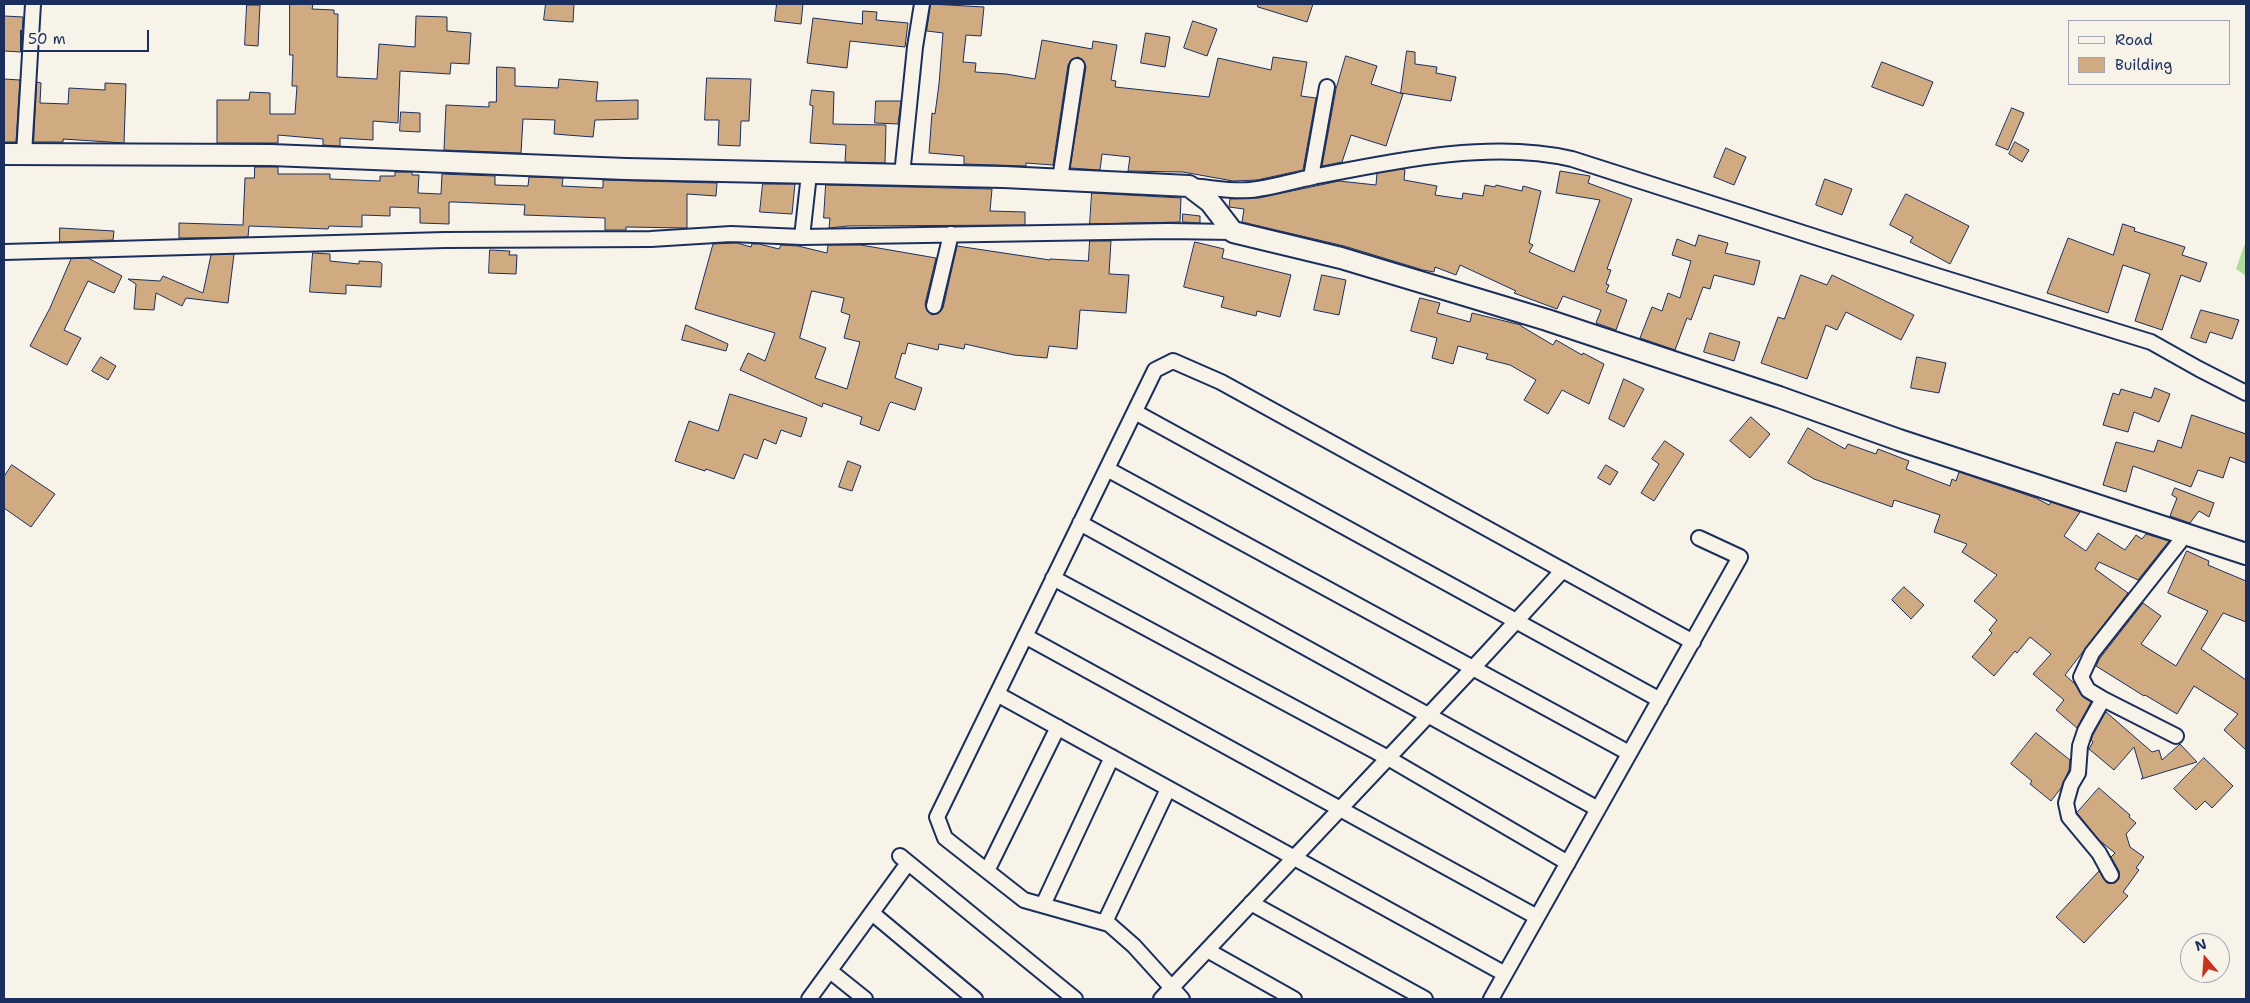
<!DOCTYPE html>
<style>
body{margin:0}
#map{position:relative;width:2250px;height:1003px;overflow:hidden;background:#f7f3e8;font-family:"Shantell Sans",sans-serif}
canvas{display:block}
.frame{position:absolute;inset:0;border:5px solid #1b2f5e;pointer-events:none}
.legend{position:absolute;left:2068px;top:20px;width:162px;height:65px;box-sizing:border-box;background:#f7f3e8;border:1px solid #9fa5b1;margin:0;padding:6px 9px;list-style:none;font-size:15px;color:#1b2f5e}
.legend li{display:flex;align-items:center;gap:10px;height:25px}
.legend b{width:25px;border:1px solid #9fa5b1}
.north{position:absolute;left:2180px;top:933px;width:50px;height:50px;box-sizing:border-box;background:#f7f3e8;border:1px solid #9fa5b1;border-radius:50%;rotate:342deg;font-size:14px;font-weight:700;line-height:20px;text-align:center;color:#1b2f5e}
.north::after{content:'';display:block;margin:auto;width:18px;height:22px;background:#c8321e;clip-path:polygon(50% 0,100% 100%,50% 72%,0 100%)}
.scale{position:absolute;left:20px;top:30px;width:129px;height:22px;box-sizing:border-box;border:2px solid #1b2f5e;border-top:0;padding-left:6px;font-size:15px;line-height:18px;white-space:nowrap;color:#1b2f5e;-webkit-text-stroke:4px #f7f3e8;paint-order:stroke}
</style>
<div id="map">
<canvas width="2250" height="1003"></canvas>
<div class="frame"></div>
<ul class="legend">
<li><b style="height:6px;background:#f7f3e8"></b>Road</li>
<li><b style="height:14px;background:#d0ab82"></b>Building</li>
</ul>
<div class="north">N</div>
<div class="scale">50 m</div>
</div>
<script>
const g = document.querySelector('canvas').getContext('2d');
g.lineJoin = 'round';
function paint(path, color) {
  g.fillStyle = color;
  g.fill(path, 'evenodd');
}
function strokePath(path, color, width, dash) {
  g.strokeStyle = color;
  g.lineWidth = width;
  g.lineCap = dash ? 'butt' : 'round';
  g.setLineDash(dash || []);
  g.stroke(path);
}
const green = new Path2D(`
 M2246 241V276L2236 269Z`);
const building = new Path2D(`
 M290 4H313L312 9 334 10V14H338L337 77 377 79 379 44 415 47 416 16 447 17V31L471 33 469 64 451 63 450 74 400 71 398 123 373 121V140L340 138V146L323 145V139L278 135V143H217V100H249L250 92 270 93V114H295L297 86H292L293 55H290Z
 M546 4H574L573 22 544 20Z
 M777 4H803L801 24 775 21Z
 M931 4 984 7 981 36 966 35 963 62 976 63 975 72 1006 74 1035 79 1042 40 1092 49 1093 41 1117 45 1111 80 1116 81 1115 87 1209 97 1218 58 1271 70 1273 57 1307 62 1301 96 1316 98 1303 170 1257 180 1233 181 1183 172 1128 171 1130 157 1102 154 1100 170 1070 168 1086 67 1083 60 1078 57 1071 60 1068 65 1053 165 1026 163V166L964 164V156L929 153 932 113 935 114 939 84 943 33 927 31Z
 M1258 4H1313L1307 22 1258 7Z
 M247 5H260L258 46 245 45Z
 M863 11 877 12 876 20 908 23 905 47 850 41 847 68 807 63 813 18 862 24Z
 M4 16 23 17 21 52 4 51Z
 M1193 21 1217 29 1207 56 1184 48Z
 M1146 33 1170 37 1165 67 1141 63Z
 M1407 51 1415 52V64L1437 67 1436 73 1456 77 1451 101 1401 93Z
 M1346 56 1377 66 1371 84 1403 94 1386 146 1351 135 1342 162 1322 166 1336 89Z
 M1882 62 1933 82 1923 106 1872 87Z
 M497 67 515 68V86L558 88 559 79 598 82 596 101 638 100V119L595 120 593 137 554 134 555 120 523 119 521 153 444 150 446 105 489 107V102H496Z
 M707 78 751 79 749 121H741L740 146 718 145 719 120H705Z
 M4 79 20 80 16 142H4Z
 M37 82 41 83 40 103 68 104 69 88 105 90V83L126 84 124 143 63 139V142H34Z
 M812 90 834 92 833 124 886 125 885 163 845 162 846 145 810 143 813 106 810 105Z
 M876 101H901L898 124 875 123Z
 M2012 108 2024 113 2008 150 1996 145Z
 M401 112 420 113V132L400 131Z
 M2015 142 2029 150 2022 162 2009 154Z
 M1726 148 1746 157 1734 185 1714 177Z
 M255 167H278V174H330V179L380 181V176H395V172H412V175H419L418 193 441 194 442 174 495 176V185L528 186 529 177 563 178 562 186 603 188V180L717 183 716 196 687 194V228L626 227V230H605V218L524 215 525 205 454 202H449V224L420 223V208L390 207V216L362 215V227L329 226 328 229 249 226 248 237 179 238V223L243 225 245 178H254Z
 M1402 169 1405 170 1404 180 1437 186 1435 195 1462 199 1463 193 1483 196 1485 185 1495 187 1496 185 1522 191 1523 186 1541 191 1529 243 1533 245 1529 252 1574 272 1600 200 1556 193 1560 171 1590 176 1588 183 1632 199 1607 269 1611 270 1606 284 1609 285 1606 292 1627 300 1616 330 1596 323 1601 310 1563 296 1557 309 1514 293 1516 291 1460 265 1456 275 1435 267 1434 272 1423 270 1344 246 1242 222 1244 209 1229 207 1230 199 1259 198 1339 181 1376 185 1377 173Z
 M1825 179 1852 189 1842 215 1816 205Z
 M763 184H795L792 214 760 212Z
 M826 185 992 189 990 211 1025 212V225L848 226 829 228 830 218H824Z
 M1092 193 1181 198 1180 222 1090 224Z
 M1906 194 1969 226 1950 264 1910 242 1913 237 1890 225Z
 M1183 214 1200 216V223L1183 222Z
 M2123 224 2135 228 2134 231 2185 247 2182 255 2207 263 2200 282 2181 275 2162 330 2135 321 2150 274 2123 265 2108 313 2047 293 2068 238 2113 255Z
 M60 228 114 231 113 240 60 242Z
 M1699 235 1728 243 1725 253 1760 261 1754 285 1714 275 1710 289 1703 287 1691 320 1687 318 1675 350 1640 338 1652 307 1662 311 1668 293 1680 298 1691 261 1672 255 1677 239 1695 246Z
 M1090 241H1111L1109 274 1129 275 1126 313 1080 310 1077 349 1049 346 1047 358 1014 355 965 344 964 349 939 344 938 350 908 343 905 354 902 353 895 378 922 388 915 410 891 402 889 404 879 431 860 424 862 417 823 403 822 407 740 370 748 353 765 361 775 333 695 309 713 244 737 243 751 247 752 244H759L779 249 781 245 798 246 827 253 828 245H861L936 258 925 304 928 312 932 315 940 312 943 308 957 246 1050 260V259L1088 261ZM812 291 844 298 841 312 850 315 844 338 860 342 847 389 815 378 826 348 800 338Z
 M1195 242 1224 249 1222 258 1291 275 1280 317 1257 311 1256 316 1221 307 1224 297 1184 287Z
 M490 250 510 251 509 255H517L516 274 489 273Z
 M313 253 330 254V261L359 264V261L380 262 382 264 381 287 346 285V294L310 292Z
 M234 254 228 303 186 298 182 306 156 293 154 310 134 309 136 284 128 279 160 281 163 276 203 293 211 255Z
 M88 258 122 276 114 293 88 281 64 330 81 338 67 365 30 346 50 308 71 259Z
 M1322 275 1346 280 1339 315 1314 310Z
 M1801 275 1827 285 1832 275 1914 315 1901 340 1846 312 1837 330 1826 325 1807 379 1761 363 1778 317 1784 319Z
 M1420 298 1440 303 1437 313 1470 322 1472 313 1521 325V326L1553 345 1556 340 1582 355 1583 353 1604 364 1589 404 1562 390 1548 414 1524 400 1536 380 1510 365 1486 359 1488 354 1458 346 1453 364 1432 358 1437 338 1411 331Z
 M2201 310 2239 320 2232 339 2210 332 2206 343 2191 338Z
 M686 325 728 344 726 351 682 340Z
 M1710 333 1740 342 1734 361 1704 352Z
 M101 357 116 366 108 380 92 371Z
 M1917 357 1946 363 1939 393 1911 388Z
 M1624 379 1644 389 1624 427 1609 419Z
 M2155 388 2170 394 2159 422 2134 412 2128 432 2103 425 2113 393 2119 395 2121 389 2151 398Z
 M730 394 807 418 801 437 781 430 776 444 764 439 757 459 744 454 734 479 706 469 705 471 675 461 689 421 718 431Z
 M2192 415 2246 434V463L2230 457 2223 478 2198 470 2191 487 2133 466 2126 492 2103 485 2116 442 2154 452 2158 440 2181 448Z
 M1751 417 1770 434 1750 458 1730 441Z
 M1808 428 1845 449 1848 444 1876 454 1878 449 1909 461 1906 469 1950 486 1952 479 1956 481 1959 472 2036 498 2049 505 2051 502 2080 512 2064 536 2086 551 2098 533 2125 550 2136 535 2142 539 2146 534 2169 541 2138 580 2099 562 2095 569 2128 593 2065 675 2075 684 2083 697 2091 702 2077 728 2056 710 2064 700 2033 674 2051 654 2030 637 2017 653 2015 651 1994 676 1972 657 1992 633 1989 630 1997 620 1974 601 1997 575 1962 552 1967 544 1934 532 1940 515 1894 500 1892 507 1814 479 1788 463Z
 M1665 441 1684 454 1654 501 1641 493 1659 464 1652 459Z
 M848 461 861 466 852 491 839 487Z
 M12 465 55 494 31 527 4 508V477Z
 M1606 465 1618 472 1610 485 1598 478Z
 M2175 488 2214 503 2209 517 2199 511 2190 523 2170 516 2177 498 2172 495Z
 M2187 551 2209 561 2208 565 2246 581V622L2223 613 2201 649 2246 680V750L2224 730 2238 714 2194 686 2177 714 2145 695 2144 696 2096 666 2100 658 2143 603 2161 616 2141 644 2176 666 2208 611 2168 593Z
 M1904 587 1924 605 1911 619 1892 600Z
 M2106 712 2152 752 2159 750 2162 760 2180 744 2197 762 2141 779 2143 778 2134 747 2114 770 2089 749 2093 742 2091 740 2093 735Z
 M2036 733 2070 760 2069 770 2061 788 2051 801 2030 784 2032 781 2011 764Z
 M2204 758 2233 786 2212 808 2205 801 2196 810 2174 789Z
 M2099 788 2130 815 2129 817 2136 823 2126 834 2130 847 2144 857 2136 868 2139 870 2123 892 2128 896 2084 943 2056 917 2099 871 2107 883H2115L2119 879V871L2111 857 2115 853 2099 840 2077 813Z`);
const street = new Path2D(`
 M24 154 33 4
 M902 175 915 47 922 4
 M1311 177 1327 87
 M1060 179 1077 66
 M1189 186C1209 187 1231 192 1250 190 1271 188 1292 181 1313 177 1394 161 1491 140 1572 159L1934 275 2151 342 2199 369 2246 393
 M802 237 809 174
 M4 252 445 240 651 239 731 234 802 237 1168 231 1233 232
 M934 306 951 234
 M1135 412 1660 700
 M1107 469 1629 753
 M1080 523 1598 809
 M1053 578 1388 758 1568 863
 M1025 636 1537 917
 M997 694 1505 974
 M2103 699 2085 731 2080 746 2078 773 2071 785 2066 803 2069 817 2099 853 2111 875
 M2176 736 2103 699 2088 690 2081 677 2092 653 2186 534
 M900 856 1075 999
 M987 871 1058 727
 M1251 903 1425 999
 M1043 905 1112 757
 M872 913 975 999
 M1105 922 1168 789
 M1207 950 1294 999
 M830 971 865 999
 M809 999 908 863
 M1161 999 1486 654 1563 570
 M1182 999 1134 946 1109 924 1024 900 945 838 937 817 1155 370 1173 361 1221 382 1693 642
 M1491 999 1740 557 1699 538`);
const secondary = new Path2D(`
 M4 154 271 155 626 169 1004 177 1189 186 1210 202 1233 232 1341 258 1547 320 1779 397 1899 440 2246 554`);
paint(green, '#b0db99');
paint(building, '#d0ab82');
strokePath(building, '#1b2f5e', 1);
strokePath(street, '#1b2f5e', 18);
strokePath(secondary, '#1b2f5e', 24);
strokePath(street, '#f7f3e8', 14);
strokePath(secondary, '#f7f3e8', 20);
</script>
